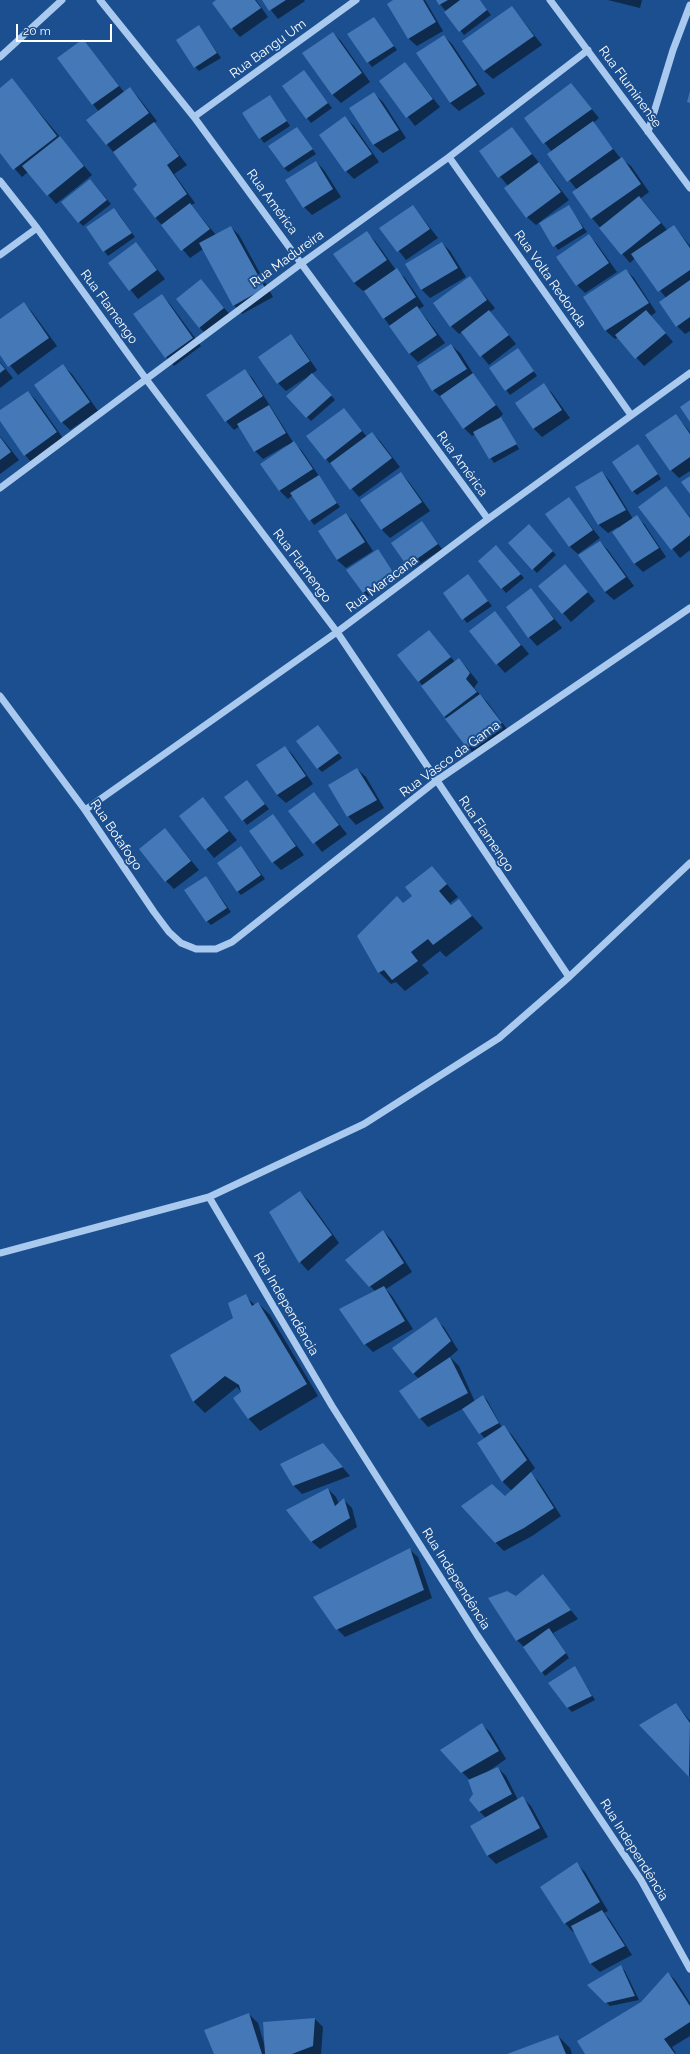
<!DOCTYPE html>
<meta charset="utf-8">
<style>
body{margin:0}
#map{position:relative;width:690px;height:2054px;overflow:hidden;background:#1b4f8f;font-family:Raleway,sans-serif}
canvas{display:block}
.scale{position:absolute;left:16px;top:24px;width:96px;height:18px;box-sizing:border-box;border:2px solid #fff;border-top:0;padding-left:5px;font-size:12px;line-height:14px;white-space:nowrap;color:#fff;-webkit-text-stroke:3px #1b4f8f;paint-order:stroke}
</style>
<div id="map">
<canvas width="690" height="2054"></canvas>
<div class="scale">20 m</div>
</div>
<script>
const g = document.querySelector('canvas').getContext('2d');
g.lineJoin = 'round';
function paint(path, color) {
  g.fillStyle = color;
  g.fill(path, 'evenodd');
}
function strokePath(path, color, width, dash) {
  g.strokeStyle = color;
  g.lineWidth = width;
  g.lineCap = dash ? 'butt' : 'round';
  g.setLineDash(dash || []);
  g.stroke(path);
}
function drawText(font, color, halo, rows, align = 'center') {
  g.font = font + ' Raleway,sans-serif';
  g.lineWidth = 4;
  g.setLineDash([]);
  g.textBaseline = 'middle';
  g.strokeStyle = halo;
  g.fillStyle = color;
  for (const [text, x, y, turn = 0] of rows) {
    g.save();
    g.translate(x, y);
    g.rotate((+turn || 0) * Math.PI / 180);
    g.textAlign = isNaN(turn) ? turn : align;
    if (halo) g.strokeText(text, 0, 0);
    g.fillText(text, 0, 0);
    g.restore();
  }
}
const shadow = new Path2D(`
 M218 0H256L268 17 240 37 232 28Z
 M263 0H304L305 1 278 19Z
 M395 0H425L443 31 417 46 408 38Z
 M437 0H479L491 15 464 35Z
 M608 0H642L640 8Z
 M512 7 542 45 493 79 484 71Z
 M374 18 397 50 372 67 368 62Z
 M199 26 221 58 199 71 195 67Z
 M333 33 341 41 370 82 341 103 332 94Z
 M444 36 452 44 485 94 459 111 450 103Z
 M83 40 124 92 130 88 138 97 157 121 154 123 187 165 174 174 195 203 191 205 216 235 231 227 239 235 273 297 242 314 234 305 203 249 190 258 155 217 139 185 88 120 99 112 58 58Z
 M405 63 440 107 415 126 380 81Z
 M304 72 332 108 311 123 283 87Z
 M12 80 92 175 56 204 28 172 22 177 0 152V89Z
 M571 84 599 118 593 123 621 159 631 166 649 192 641 198 667 230 674 226 690 246V331L685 334 677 326 666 298 635 258 630 263 592 218 573 193 577 190 549 154 552 152 525 118Z
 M374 94 383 102 406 138 383 153 374 145 351 109Z
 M273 100 290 126 264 143 243 113Z
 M345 118 354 126 379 162 354 179 346 171Z
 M297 128 316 154 288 172 284 168Z
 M512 129 569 200 541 221 542 223 568 206 587 232 558 250 540 222 536 225 527 217 508 186 480 152Z
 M316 162 324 170 341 197 312 215 304 207Z
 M94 184 111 204 83 226 79 222Z
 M413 206 438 238 406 260 381 228Z
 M118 213 135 237 108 256 87 228Z
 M367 233 375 241 396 270 405 278 424 306 419 309 445 343 418 362 410 354 364 290 363 291 354 283Z
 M589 236 597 244 617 272 585 293 577 285Z
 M136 243 165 279 138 299 109 263Z
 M442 243 450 251 466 277 430 298 422 290 407 264Z
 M626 270 634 278 656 312 651 316 673 342 644 366 618 337 615 339 606 331 584 297Z
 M470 278 495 308 490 312 516 344 489 365 462 332 459 334 451 326Z
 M201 281 232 317 208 336 199 327Z
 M162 295 170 304 201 346 174 366 166 357Z
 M24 303 32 312 57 346 18 375 0 353V320Z
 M291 335 299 344 317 370 312 374 335 400 311 421 287 396 305 378 286 391 278 383Z
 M451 345 460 353 474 375 503 414 500 417 504 421H503L519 449 521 448 494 463 475 434 472 436 464 428 442 398 433 390 418 366Z
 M518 349 537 376 510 395 490 368Z
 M0 362 13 378 0 388Z
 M63 366 72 374 98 411 70 430 62 422Z
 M245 370 253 379 293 442 302 451 340 507 314 525 293 495 288 499 279 490 287 445 263 459 255 451 240 426 234 430 226 421 208 395Z
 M543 384 552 393 570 418 542 437 534 429 516 403Z
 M28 392 36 400 65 441 33 464 25 455 0 419V411Z
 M344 409 367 437 372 433 380 441 400 467 359 497 326 459Z
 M676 416 690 432V471L679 478 671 470Z
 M0 436 19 460 0 474Z
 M642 450 661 479 637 495 633 491Z
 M602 472 610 481 633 519 637 517 645 525 666 557 643 572 635 564 613 532 619 528 618 527 608 533 599 525 576 488Z
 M401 473 409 482 430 511 390 538 382 530Z
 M665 487 690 517V550L680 558 639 507Z
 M569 498 600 538 578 554 569 546Z
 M346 514 354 522 373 551 346 568 337 560Z
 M422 522 442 549 412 569 408 565Z
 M533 529 556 555 537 573 533 569Z
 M600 542 608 550 634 586 614 600 605 592Z
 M377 550 397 577 367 597 363 593Z
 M500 550 524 578 506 593 479 561Z
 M573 574 595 601 571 622 563 613Z
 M468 576 492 606 467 623 444 593Z
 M531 590 562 628 537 646 529 637Z
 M495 613 529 654 505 673 497 664Z
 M429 631 455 662 459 659 467 668 478 682 474 688 488 703 509 732 476 756 468 748 419 681Z
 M321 730 342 758 322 772 318 768Z
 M285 747 293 755 313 784 286 803 277 795Z
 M357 769 366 777 384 808 356 825 348 816Z
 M247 781 269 809 247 825 226 797Z
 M314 793 347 834 322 852 290 811Z
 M203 799 237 840 214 858 180 816Z
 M273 815 304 855 281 870 273 862Z
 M165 829 199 870 174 889 166 881Z
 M241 847 265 879 241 895 237 891Z
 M432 867 458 897 450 903 452 906 459 901 483 928 446 957 440 951 422 965 429 973 405 991 396 982 391 984 379 972 403 904 413 896Z
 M206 877 231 912 211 925 207 921Z
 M300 1192 309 1201 339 1243 308 1271 300 1262 270 1212Z
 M383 1231 391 1239 412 1272 386 1289 392 1296 413 1329 373 1352 365 1344 376 1292 370 1286Z
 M245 1296 255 1305 258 1303 270 1315 318 1396 260 1431 249 1419 234 1398 242 1393 237 1387 205 1413 193 1401Z
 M435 1319 444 1327 458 1350 450 1357 459 1366 475 1402 483 1396 487 1400 502 1428 504 1427 512 1435 535 1468 530 1473 539 1482 561 1516 532 1536 504 1551 495 1542 505 1498 512 1491 503 1482 478 1443 485 1439 462 1409 428 1427 420 1418 419 1379 413 1373Z
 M323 1444 350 1476 302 1494 294 1486 282 1464Z
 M328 1489 336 1497 339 1504 344 1500 352 1508 357 1527 320 1549 311 1541Z
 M409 1549 418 1557 432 1598 345 1637 337 1629Z
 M543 1575 578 1619 553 1633 569 1658 545 1676 525 1648 517 1640V1597Z
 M575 1667 595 1700 572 1712 568 1708Z
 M676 1704 690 1721V1777L641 1725Z
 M481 1724 490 1732 506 1759 483 1775 498 1768 506 1776 518 1800 522 1797 531 1806 548 1837 496 1864 488 1856 472 1826 486 1818 479 1811 470 1780 462 1772Z
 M577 1864 585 1872 608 1911 604 1913 610 1920 632 1955 600 1972 591 1964 575 1931 573 1932 565 1923Z
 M621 1967 625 1971 639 2000 610 2006 589 1986Z
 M668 1973 676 1981 690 2003V2036L672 2047 676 2054H586L641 2003Z
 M249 2014 258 2023 265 2047 264 2023 315 2019 323 2027 321 2054H215Z
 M558 2036 570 2048 572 2054H510Z`);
const building = new Path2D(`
 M216 0H255L261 8 231 29 212 3Z
 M262 0H286L269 11Z
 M393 0H423L436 22 408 39 387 4Z
 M436 0H448L439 5Z
 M460 0H480L487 10 459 32 444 12Z
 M512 6 534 36 484 71 462 41Z
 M374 17 394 46 367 63 347 34Z
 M199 25 217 53 194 68 176 40Z
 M333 32 362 73 332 95 302 53Z
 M444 35 477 85 450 103 416 53Z
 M83 39 119 86 92 105 57 58Z
 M405 62 433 99 406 118 379 81Z
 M304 70 328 103 306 119 282 86Z
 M12 78 57 136 13 170 0 153V88Z
 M571 83 592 109 543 144 524 118Z
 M130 87 149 113 106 145 86 120Z
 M690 91V103L687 102Z
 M374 92 399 130 373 145 349 108Z
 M270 95 287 121 259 139 242 113Z
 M345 116 372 154 345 172 319 135Z
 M593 121 613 149 567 182 547 154Z
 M154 122 179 156 167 165 187 194 155 218 133 189 137 185 113 152Z
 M297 127 313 149 284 168 268 146Z
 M512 127 532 154 498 178 479 151Z
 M60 136 84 166 47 196 22 166Z
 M622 157 641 184 591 219 572 192Z
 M316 161 333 189 303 208 285 180Z
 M539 162 561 192 526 218 504 188Z
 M90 179 107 200 78 223 61 202Z
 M639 196 661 223 621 255 599 228Z
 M190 203 210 229 181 251 161 225Z
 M413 205 430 229 397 252 379 228Z
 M569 205 583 228 553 247 539 223Z
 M114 208 132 233 103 252 86 227Z
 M674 225 690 248V270L658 292 631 254Z
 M231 226 265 288 233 306 199 243Z
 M367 231 387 260 354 283 333 254Z
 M589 234 609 263 576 286 556 257Z
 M136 242 157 270 129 291 108 263Z
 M442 242 458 268 421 290 405 264Z
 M397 268 416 297 383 319 364 291Z
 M626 269 649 303 605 331 583 297Z
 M470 276 487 300 450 327 433 303Z
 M201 279 224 308 199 328 176 299Z
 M690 280V317L676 327 659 302Z
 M162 294 193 338 165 358 133 314Z
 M24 302 49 338 8 367 0 355V319Z
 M417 306 437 335 409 354 389 326Z
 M489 310 509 335 480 357 461 332Z
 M646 310 666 333 635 359 615 335Z
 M291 334 310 361 277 384 258 357Z
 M451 344 467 369 432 391 417 366Z
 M518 348 534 371 505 391 489 368Z
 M0 363 5 369 0 373Z
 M63 364 90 402 61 423 34 385Z
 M245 369 263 396 225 422 206 395Z
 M312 373 332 395 306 418 286 396Z
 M473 373 496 405 463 429 440 396Z
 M544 383 562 410 533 429 515 403Z
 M28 391 57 432 24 456 0 421V410Z
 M690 400V422L680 407Z
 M269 405 286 433 254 452 237 424Z
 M344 408 362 431 325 460 306 436Z
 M676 414 690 434V457L670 471 645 435Z
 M501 417 517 444 489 459 473 432Z
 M372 432 392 458 350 490 330 463Z
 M0 437 11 452 0 460Z
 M294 441 313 469 279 491 260 464Z
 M638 444 658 474 632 492 612 462Z
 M602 471 626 510 598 525 575 487Z
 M401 472 422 502 381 530 360 500Z
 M319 475 337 503 309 521 290 493Z
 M690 476V494L681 482Z
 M666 486 690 518V535L671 550 638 507Z
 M569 497 593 530 569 547 545 514Z
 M346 513 365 542 337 560 318 531Z
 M637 515 659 548 634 564 612 532Z
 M422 521 438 544 407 566 391 543Z
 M529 524 553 551 532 570 508 543Z
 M600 541 626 577 605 592 578 555Z
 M496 545 521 574 501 589 478 561Z
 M378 549 393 572 363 593 346 570Z
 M565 564 588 592 562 614 538 586Z
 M468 574 488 601 462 620 443 593Z
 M531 588 554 619 528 638 506 607Z
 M495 611 521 645 496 665 469 631Z
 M429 630 451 657 418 682 397 655Z
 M459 658 470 673 466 679 477 692 444 717 421 686Z
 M480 694 502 723 467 748 445 719Z
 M318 725 339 753 317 769 296 741Z
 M285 746 306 776 277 795 256 765Z
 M357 768 377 800 347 817 328 785Z
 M247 780 265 804 242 821 224 797Z
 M314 792 339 825 313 844 288 811Z
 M203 797 229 831 205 850 179 816Z
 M273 814 296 846 272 863 249 831Z
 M165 828 191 861 165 882 139 849Z
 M241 846 261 875 237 892 217 863Z
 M432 866 447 884 439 891 451 905 459 899 472 916 433 945 428 939 411 952 418 961 392 980 384 970 378 973 357 936 397 896 403 903 412 896 405 887Z
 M206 876 227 908 206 922 184 890Z
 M300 1191 332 1235 299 1263 269 1212Z
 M383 1230 404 1263 369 1287 345 1260Z
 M384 1286 405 1321 364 1345 339 1309Z
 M246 1294 252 1306 258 1302 307 1384 248 1419 233 1398 241 1392 239 1385 225 1376 193 1402 170 1355 233 1318 228 1303Z
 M436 1317 451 1341 413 1374 392 1348Z
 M450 1357 468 1393 419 1419 399 1391Z
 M483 1395 499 1423 479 1434 462 1409Z
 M504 1425 527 1460 502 1482 477 1443Z
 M323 1443 343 1467 293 1486 280 1464Z
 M531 1472 554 1508 524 1528 495 1543 461 1506 492 1484 505 1496Z
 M328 1488 335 1506 344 1498 350 1518 311 1542 286 1510Z
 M410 1548 424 1590 336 1630 313 1597Z
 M543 1574 571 1610 516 1641 488 1598 507 1591 516 1596Z
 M549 1628 566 1653 541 1673 523 1647Z
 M575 1666 592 1696 567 1708 548 1683Z
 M676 1703 690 1723 689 1777 639 1725Z
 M482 1723 499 1751 461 1773 440 1750Z
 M498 1767 512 1794 479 1812 469 1800 473 1794 468 1780Z
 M523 1796 540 1828 487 1856 470 1826Z
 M577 1862 600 1902 564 1924 540 1887Z
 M602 1910 625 1946 590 1964 571 1926Z
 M621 1965 635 1996 605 2003 587 1985Z
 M668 1972 690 2006V2022L664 2039 675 2054H585L577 2041 641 2002Z
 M249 2013 262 2054H214L204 2030Z
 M315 2018 313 2046 292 2054H265L263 2022Z
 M558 2035 566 2054H507Z`);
const minor = new Path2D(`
 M100 0 194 117 488 519
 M550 0 690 188
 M0 57 62 0
 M194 117 356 0
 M648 132 673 50 690 5
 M449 157 631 415
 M0 181 37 228 146 379 337 632 569 977
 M0 255 37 228
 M0 488 302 263 449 157 588 50
 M0 696 85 810 154 912 169 932 181 943 196 949H216L232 942 436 781 690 608
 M85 810 337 632 488 519 690 373
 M209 1197 332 1406 477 1635 641 1880 690 1969
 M0 1253 209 1197 364 1124 499 1038 569 977 690 863`);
const streetNames = [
 ["Rua Bangu Um",268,49,-36],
 ["Rua Fluminense",630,87,54],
 ["Rua América",272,202,54],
 ["Rua Madureira",287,259,-36],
 ["Rua Volta Redonda",550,279,55],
 ["Rua Flamengo",109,307,54],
 ["Rua América",462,464,54],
 ["Rua Flamengo",302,566,53],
 ["Rua Maracana",382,584,-37],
 ["Rua Vasco da Gama",450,759,-36],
 ["Rua Flamengo",486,834,56],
 ["Rua Botafogo",116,835,56],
 ["Rua Independência",286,1304,60],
 ["Rua Independência",456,1579,58],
 ["Rua Independência",634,1850,58]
];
paint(shadow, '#0007');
paint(building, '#4478b7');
strokePath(minor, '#a9c9ee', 7);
drawText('13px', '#fff', '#1b4f8f', streetNames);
</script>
